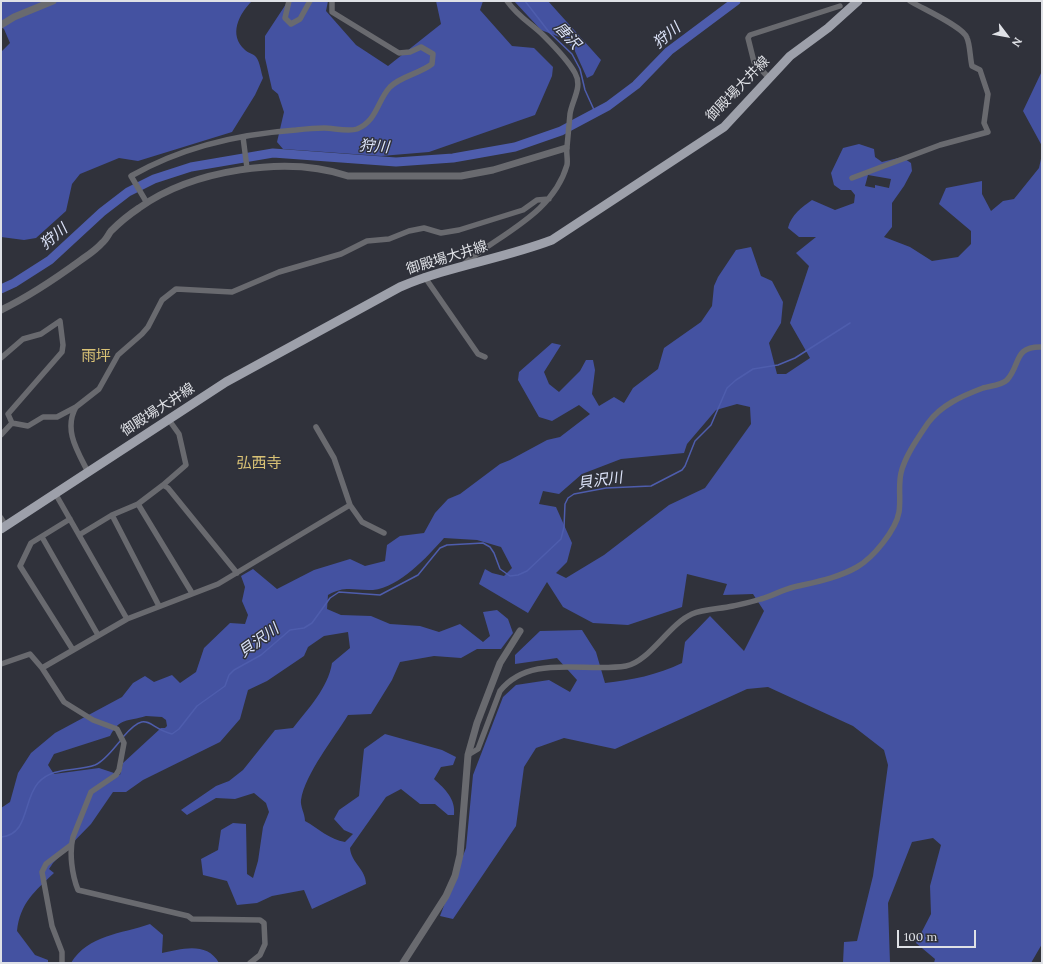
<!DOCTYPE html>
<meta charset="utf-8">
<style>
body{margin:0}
#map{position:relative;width:1043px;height:964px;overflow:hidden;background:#30323b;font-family:Lora,serif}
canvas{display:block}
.frame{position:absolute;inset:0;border:2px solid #dfe1e6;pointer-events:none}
.north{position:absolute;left:987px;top:16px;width:40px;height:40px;-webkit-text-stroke:3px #30323b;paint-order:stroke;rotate:122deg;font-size:11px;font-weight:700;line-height:16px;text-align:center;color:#dfe1e6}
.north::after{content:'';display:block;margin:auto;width:14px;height:18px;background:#dfe1e6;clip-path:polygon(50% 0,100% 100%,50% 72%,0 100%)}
.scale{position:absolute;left:897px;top:930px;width:79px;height:18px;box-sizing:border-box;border:2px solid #dfe1e6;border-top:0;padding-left:5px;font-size:12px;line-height:14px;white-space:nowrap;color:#dfe1e6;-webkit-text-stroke:3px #30323b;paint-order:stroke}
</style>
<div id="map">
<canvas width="1043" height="964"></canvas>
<div class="frame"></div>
<div class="north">N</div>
<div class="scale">100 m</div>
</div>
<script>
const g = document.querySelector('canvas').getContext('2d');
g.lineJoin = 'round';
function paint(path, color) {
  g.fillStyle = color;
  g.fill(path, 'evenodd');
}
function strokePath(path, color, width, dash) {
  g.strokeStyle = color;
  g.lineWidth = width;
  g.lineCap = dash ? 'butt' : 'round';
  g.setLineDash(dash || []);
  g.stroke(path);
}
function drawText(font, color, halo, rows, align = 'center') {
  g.font = font + ' Lora,"Noto Sans JP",serif';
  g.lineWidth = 3;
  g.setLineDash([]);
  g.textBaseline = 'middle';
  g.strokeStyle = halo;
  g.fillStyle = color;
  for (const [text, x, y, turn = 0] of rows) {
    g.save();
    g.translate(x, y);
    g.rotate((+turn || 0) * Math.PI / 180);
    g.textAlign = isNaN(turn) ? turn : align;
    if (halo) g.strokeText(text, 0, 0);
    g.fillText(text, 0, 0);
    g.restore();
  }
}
const forest = new Path2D(`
 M1 1H252C239 14 228 35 245 50 248 53 254 54 256 57 260 62 261 72 263 78L255 95 232 132 138 161 119 158 80 174 72 184 66 211 36 238 24 240 1 237V52L10 43 4 29 1 27Z
 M288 1H328L326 11 356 45 388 66 441 24 436 1H483L480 10 512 46 534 48 553 67 552 76 535 115 429 152 381 156 283 149 277 142 284 112 278 94 272 89 265 58V36Z
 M514 1H548L601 60 593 75 587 78 574 49 562 38 541 30Z
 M1042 71V146L1023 111Z
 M859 144 874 149 875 157 882 162 902 157 911 163 912 171 904 186 892 203V227L884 237 910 247 932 261 958 257 971 244V231L939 204 946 188 982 181V194L991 211 1003 201 1014 199 1039 168 1042 154V944L1031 963H934L935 959 916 943 931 914 930 886 941 845 933 838 912 842 888 903 890 963H843L844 942 857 941 873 876 888 765 884 750 853 726 768 687 747 689 615 749 564 738 536 748 524 767 516 826 453 919 440 916 466 848 473 775 503 697 516 685 549 680 570 692 577 680 557 658 515 664V655L540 631 582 630 596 652 605 683C632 680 657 675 682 663L685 642 710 616 744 651 764 611 753 594 723 595 727 584 687 574 682 607 628 625 593 623 563 607 547 582 528 613 479 584 485 569 492 573 504 576 512 568 501 547 477 540 444 538C427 557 400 587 373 590 354 591 346 585 328 595L327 609 341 615 371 616 390 624 420 626 439 632 460 624 483 642 490 636 483 612 497 610 508 619 513 633 501 649H477L461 658 434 656 400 662 392 680 371 714 348 715C334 738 305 774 301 800 300 806 305 814 305 821 318 828 330 840 345 842L353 834 344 830 334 819 339 810 359 796 364 749 385 734 442 750 456 757 453 765 441 767 434 779C445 789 456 799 454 815H448L435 804H420L401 789 386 797 350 848C351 863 366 869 366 884L312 909 304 890 272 896 257 903 237 905 227 881 203 875 201 859 218 850 221 830 233 823 246 824 247 874 253 878 258 861 263 827 269 812 266 803 254 793 235 799 216 798 187 815 181 810 216 786 229 781 243 770 275 730 293 728C308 709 328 688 332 663L350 648 348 632 324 636 308 647 304 656 267 681 248 690 240 719 220 742 143 780 126 792H113L91 824 53 863 49 869 54 873C35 891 20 903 17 931L35 955 48 960V963H1V808L10 802 18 773 31 753 55 733 122 697 133 683 145 676 154 682 172 675 180 683 196 672 204 648 230 623 245 624 248 615 242 601 245 587 241 576 253 569 277 589 314 570 350 559 365 566 385 561 387 545 400 536 424 533 435 513 448 499 460 494 500 464 510 460 547 440 560 437 590 414 579 405 552 421 539 417 518 380 519 372 552 343 561 345 544 372 549 384 559 392 580 371 586 360H593L595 370 592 394 599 406 614 397 624 403 633 388 658 369 664 348 701 322 712 306 714 286 718 277 736 250 751 247 761 276 772 281 783 302 781 323 769 343 777 374H786L810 358 790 323 809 266 796 253 816 237H799L788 228C791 215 802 207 812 200L835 210 854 203 855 195 851 190H841L834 185 831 173 843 148ZM868 175 891 179 889 188 875 185V188L865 186ZM737 404 750 407 751 424 705 488 669 505 604 555 566 578 556 573 567 562 572 543 556 507 539 504 543 491 559 494 582 474 621 459 684 453 687 444 716 410ZM146 716 162 717 166 720 167 726 165 728H161L123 763 120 775 99 768 54 774 48 765 54 754 110 736C120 717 127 722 146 716Z
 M150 924 163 935 162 953C181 949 207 941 219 963H71C88 935 121 934 150 924Z`);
const stream = new Path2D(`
 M525 1 549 32 572 54 580 69 585 90 595 112
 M123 737C148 708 147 728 172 734L179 729 197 706 225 686 229 675 234 670 261 655 290 630 304 628 312 623 330 598 339 592 380 595 418 575 440 548 447 545 483 543 490 547 494 553 500 569 510 576 518 575 527 571 561 539 564 527 565 504 568 498 574 494 606 488 651 486 682 470 685 466 695 441 711 425 727 388 736 380 753 369 778 365 795 358 850 323
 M1 837C29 835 23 800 38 783 53 766 76 772 95 765 105 761 114 748 121 740`);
const river = new Path2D(`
 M1 289 14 283 50 260 102 212 128 192 154 179 191 167 273 153 396 162 453 158 515 147 561 131 608 106 636 85 669 51 736 1`);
const minor = new Path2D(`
 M289 1 285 18 291 24 300 19 310 1
 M769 78 754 62 748 38 750 35 840 6
 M243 137 247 168
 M852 178 940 145 988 132 984 123 988 94 980 70 972 66C970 58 970 44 967 38 964 27 921 8 910 1
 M147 203 131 176C182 147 239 134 296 130 305 129 315 128 324 128 333 128 348 132 357 129 377 121 377 101 390 87 401 76 419 74 432 64L433 54 421 47 410 52 399 53 332 12V1
 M464 264C500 234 553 214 567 165 568 159 566 153 567 147 568 136 569 125 570 114 572 100 583 87 575 73 569 62 553 45 544 36 531 23 519 18 507 1
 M424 276 478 354 485 357
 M1 358 23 339 41 334 60 321 63 345 62 352 8 414 12 423
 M76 407C63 430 78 452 88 472
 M12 423 28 426 43 417H57L76 407 99 389 118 355 142 334 148 327 162 300 176 289 232 292 279 272 341 254 367 241 389 239 409 231 424 228 441 233 459 230 523 210 537 200 549 199
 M316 427 334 458 350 505 362 522 384 533
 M1 435 12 423
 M163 485 186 465 179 434 169 420
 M55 493 127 619
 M138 504 192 593
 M112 515 159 606
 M1 518 6 526
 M70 519 31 543 20 566 73 650
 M79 535 112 515 138 504 163 485 168 488 237 573
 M42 537 98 635
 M1 664 30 654 42 668 64 702 93 720 117 729 124 743 119 770 116 775 91 792 73 837C69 853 72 875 78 890L188 916 192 919 260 920 264 923 265 944 260 955 250 963
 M42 668 127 619 218 584 350 505
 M468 755 478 749 500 691C530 653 585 673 626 666 649 662 669 624 692 614 704 609 720 609 733 606 742 604 752 602 761 599 772 596 782 590 794 587 815 582 838 578 857 567 873 558 896 530 899 512 901 499 898 486 901 473 905 456 918 438 928 423 941 405 962 396 983 388 990 386 1002 385 1007 380 1021 365 1013 346 1042 347
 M62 963V952L52 926 42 872 46 864 71 845`);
const tertiary = new Path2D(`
 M1 25 14 17 53 1
 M1 310C30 296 55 279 81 260 88 255 96 250 102 243 106 240 108 235 111 231 119 223 130 214 139 208 192 170 286 155 348 176H461L493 170 566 148
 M403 963 446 896 455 876 460 855 468 755 477 723 500 663 520 631`);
const primary = new Path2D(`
 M1 529 226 382 400 287C449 266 502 259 552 240L724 127 790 56 828 28 858 1`);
const streetNames = [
 ["御殿場大井線",738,89,-46],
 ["御殿場大井線",447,258,-17],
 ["御殿場大井線",158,410,-33]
];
const waterNames = [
 ["唐沢",567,36,47],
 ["狩川",667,36,-40],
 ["狩川",374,147,4],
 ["狩川",54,237,-40],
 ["貝沢川",600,481,-8],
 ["貝沢川",259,641,-36]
];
const neighbourhoodNames = [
 ["雨坪",96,357],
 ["弘西寺",259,464]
];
paint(forest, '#4452a1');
strokePath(stream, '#4e5dad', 1.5);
strokePath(river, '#4e5dad', 9);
strokePath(minor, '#696a6f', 5.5);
strokePath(tertiary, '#696a6f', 7);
strokePath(primary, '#9da0aa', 9);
drawText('14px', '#dfe1e6', '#30323b', streetNames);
drawText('italic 15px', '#dde4fa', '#30323b', waterNames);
drawText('15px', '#d9c275', '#30323b', neighbourhoodNames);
</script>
